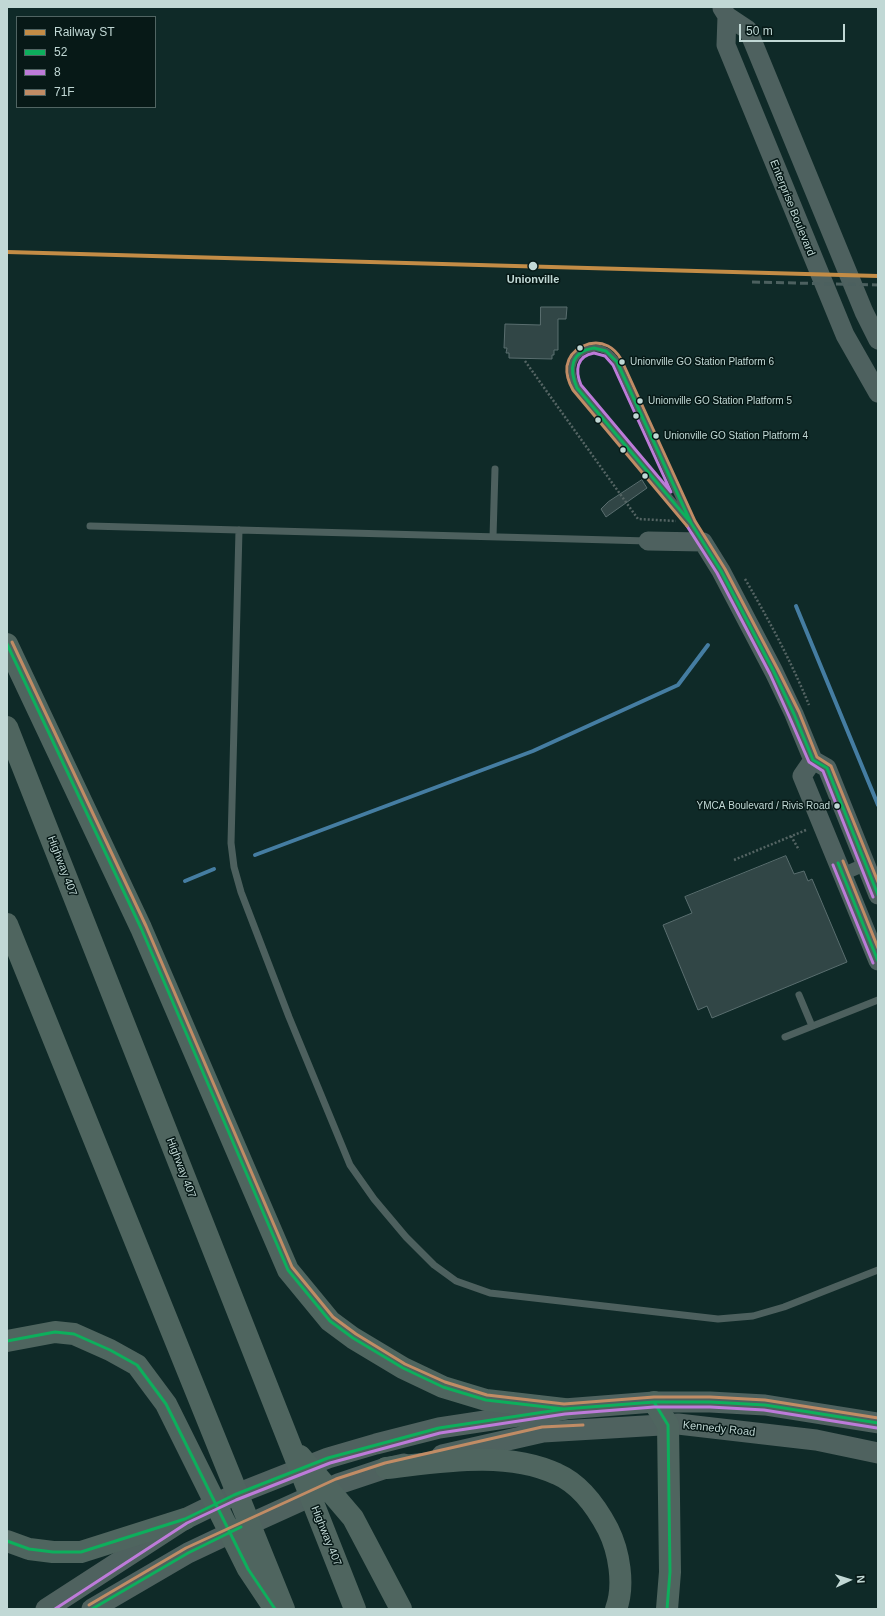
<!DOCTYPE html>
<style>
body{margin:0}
#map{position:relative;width:885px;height:1616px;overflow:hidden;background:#0f2a28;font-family:Arial,sans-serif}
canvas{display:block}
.frame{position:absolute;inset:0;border:8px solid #c1d8d5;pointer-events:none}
.legend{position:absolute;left:16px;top:16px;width:140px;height:92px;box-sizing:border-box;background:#071917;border:1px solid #516563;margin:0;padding:5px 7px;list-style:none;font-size:12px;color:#c1d8d5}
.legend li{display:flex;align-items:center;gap:8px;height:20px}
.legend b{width:20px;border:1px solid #516563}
.north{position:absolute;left:829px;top:1560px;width:40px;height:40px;-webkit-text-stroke:3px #071917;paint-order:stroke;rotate:86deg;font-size:11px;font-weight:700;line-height:16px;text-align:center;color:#c1d8d5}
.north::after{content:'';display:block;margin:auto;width:14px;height:18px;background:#c1d8d5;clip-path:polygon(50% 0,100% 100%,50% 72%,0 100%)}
.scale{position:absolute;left:739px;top:24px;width:106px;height:18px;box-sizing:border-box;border:2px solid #c1d8d5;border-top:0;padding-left:5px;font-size:12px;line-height:14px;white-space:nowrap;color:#c1d8d5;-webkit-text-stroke:3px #071917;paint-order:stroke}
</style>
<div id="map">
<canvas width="885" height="1616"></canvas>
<div class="frame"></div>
<ul class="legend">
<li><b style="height:5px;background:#c38c46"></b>Railway ST</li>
<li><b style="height:5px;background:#0daf5c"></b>52</li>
<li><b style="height:5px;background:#bd7bd9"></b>8</li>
<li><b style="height:5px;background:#c18c65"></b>71F</li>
</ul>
<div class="north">N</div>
<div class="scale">50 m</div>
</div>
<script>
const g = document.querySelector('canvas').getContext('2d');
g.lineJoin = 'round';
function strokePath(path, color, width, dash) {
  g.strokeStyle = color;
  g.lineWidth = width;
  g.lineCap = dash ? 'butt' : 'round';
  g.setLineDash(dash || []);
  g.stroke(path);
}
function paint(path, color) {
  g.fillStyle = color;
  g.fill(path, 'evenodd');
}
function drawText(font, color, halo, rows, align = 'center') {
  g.font = font + ' Arial,sans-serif';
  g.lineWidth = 3;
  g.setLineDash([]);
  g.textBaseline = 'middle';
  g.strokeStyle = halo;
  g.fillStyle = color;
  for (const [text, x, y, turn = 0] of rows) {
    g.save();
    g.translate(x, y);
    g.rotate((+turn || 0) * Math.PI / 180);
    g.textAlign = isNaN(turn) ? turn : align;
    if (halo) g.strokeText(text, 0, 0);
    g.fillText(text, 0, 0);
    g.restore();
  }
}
const stream = new Path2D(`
 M796 606 878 805
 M255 855 533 751 678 685 708 645
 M185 881 214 869`);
const building = new Path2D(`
 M541 307H567L566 319H558V350H554V355H552V359L509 358V353H506L507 348H504L505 324 540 325Z
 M642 480 647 488 606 517 601 509 608 502Z
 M786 856 794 874 804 871 808 881 812 879 847 962 712 1018 707 1006 698 1010 663 925 692 913 685 897Z`);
const path = new Path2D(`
 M525 361 638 519 676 521
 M745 579C769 620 791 661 809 705
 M791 836 799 850
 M734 860 806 830`);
const lane = new Path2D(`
 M691 523 577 388C574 381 571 375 572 367 574 353 591 344 604 350 610 352 613 357 617 362L691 523 702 541
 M90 526 648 541
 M239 530 231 843 234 867 241 892 289 1017 350 1165 374 1199 406 1237 434 1265 456 1281 490 1293 718 1319 753 1316 784 1307 878 1270
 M493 537 495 469
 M799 995 812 1026
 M785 1037 878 1000`);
const street = new Path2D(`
 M843 874 866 864`);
const secondary = new Path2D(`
 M722 8 727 16 748 30 864 312 878 340
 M727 16 726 45 845 335 878 393
 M648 541 703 542 721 571 774 672 794 714 813 760 827 768 878 895
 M813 760 802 776 878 961`);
const primary = new Path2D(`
 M442 1455 543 1432 678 1424 816 1440 878 1453
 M46 1609 185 1519 234 1495 328 1458 376 1444 439 1428 564 1409 654 1402H710L765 1405 878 1423
 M92 1609 188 1553 243 1527 338 1484 386 1468 404 1464`);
const highway = new Path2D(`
 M7 644 141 928 288 1270 330 1321 353 1338 403 1368 443 1387 486 1400 564 1409
 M7 727 355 1609
 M7 924 284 1609
 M7 1341 55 1332 74 1334 110 1350 137 1365 166 1404 248 1569 272 1605
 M654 1402 668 1425 670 1572 667 1609
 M300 1456 353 1518 401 1609
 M386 1468C440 1462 506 1450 557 1474 580 1484 597 1508 608 1529 619 1551 625 1585 616 1609
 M7 1541 29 1549 53 1552H81L185 1519`);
const rail = new Path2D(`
 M752 282 878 285`);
const bus1 = new Path2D(`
 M594 348 606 351 617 362 691 523 577 388C569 369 570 352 594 348Z
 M691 523 721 571 774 672 794 714 813 760 827 768 878 895
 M7 644 141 928 288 1270 330 1321 353 1338 403 1368 443 1387 486 1400 564 1409
 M838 863 878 961
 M7 1341 55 1332 74 1334 110 1350 137 1365 166 1404 248 1569 275 1609
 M654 1402 668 1425 670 1572 667 1609
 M7 1541 29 1549 53 1552H81L185 1519 234 1495 328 1458 439 1428 564 1409 654 1402H710L765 1405 878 1423
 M92 1609 188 1553 241 1527`);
const bus2 = new Path2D(`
 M594 353 605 356 613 365 671 492 581 385C575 371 576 356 594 353Z
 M687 526 717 573 770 674 789 716 809 762 823 771 873 897
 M833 865 873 963
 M55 1609 187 1523 236 1500 330 1463 440 1433 565 1414 654 1407H710L764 1410 877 1428`);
const bus3 = new Path2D(`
 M687 526 573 390C569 383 566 375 567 366 570 348 592 338 608 346 614 349 618 354 621 359L695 521 725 569 778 670 799 712 817 757 831 766 878 882
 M12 642 146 926 292 1267 333 1317 356 1334 405 1364 445 1382 487 1395 564 1404 654 1397H710L765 1400 878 1418
 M843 861 878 948
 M89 1605 186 1548 336 1479 385 1463 542 1427 583 1425`);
const rail1 = new Path2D(`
 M7 252 878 276`);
const markers = [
 [533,266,5,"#c1d8d5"],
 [580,348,3.5,"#c1d8d5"],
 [622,362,3.5,"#c1d8d5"],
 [640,401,3.5,"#c1d8d5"],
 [636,416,3.5,"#c1d8d5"],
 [598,420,3.5,"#c1d8d5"],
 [656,436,3.5,"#c1d8d5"],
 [623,450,3.5,"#c1d8d5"],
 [645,476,3.5,"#c1d8d5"],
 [837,806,3.5,"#c1d8d5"]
];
const busNames = [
 ["Unionville GO Station Platform 6",630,362],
 ["Unionville GO Station Platform 5",648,401],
 ["Unionville GO Station Platform 4",664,436],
 ["YMCA Boulevard / Rivis Road",830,806,"right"]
];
const streetNames = [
 ["Enterprise Boulevard",792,208,68],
 ["Highway 407",62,866,69],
 ["Highway 407",181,1168,69],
 ["Kennedy Road",719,1429,6],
 ["Highway 407",326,1536,68]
];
const stopNames = [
 ["Unionville",533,280]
];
strokePath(stream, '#457da2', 4);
paint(building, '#314646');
strokePath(building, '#5a6e6f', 1);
strokePath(path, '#556564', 2.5, [2, 2]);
strokePath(lane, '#4d605e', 7);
strokePath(street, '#4d605e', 13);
strokePath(secondary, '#4e615f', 19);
strokePath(primary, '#4f625f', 21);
strokePath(highway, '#4f655f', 22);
strokePath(rail, '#4c605f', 3, [8, 4]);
strokePath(bus1, '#0daf5c', 3);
strokePath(bus2, '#bd7bd9', 3);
strokePath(bus3, '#c18c65', 3);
strokePath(rail1, '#c38c46', 4);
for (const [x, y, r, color] of markers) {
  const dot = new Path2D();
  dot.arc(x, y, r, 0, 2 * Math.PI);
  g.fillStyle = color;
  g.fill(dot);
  strokePath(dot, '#071917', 1.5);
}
drawText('10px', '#c1d8d5', '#071917', busNames, 'left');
drawText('11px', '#c1d8d5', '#071917', streetNames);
drawText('bold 11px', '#c1d8d5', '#071917', stopNames);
</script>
